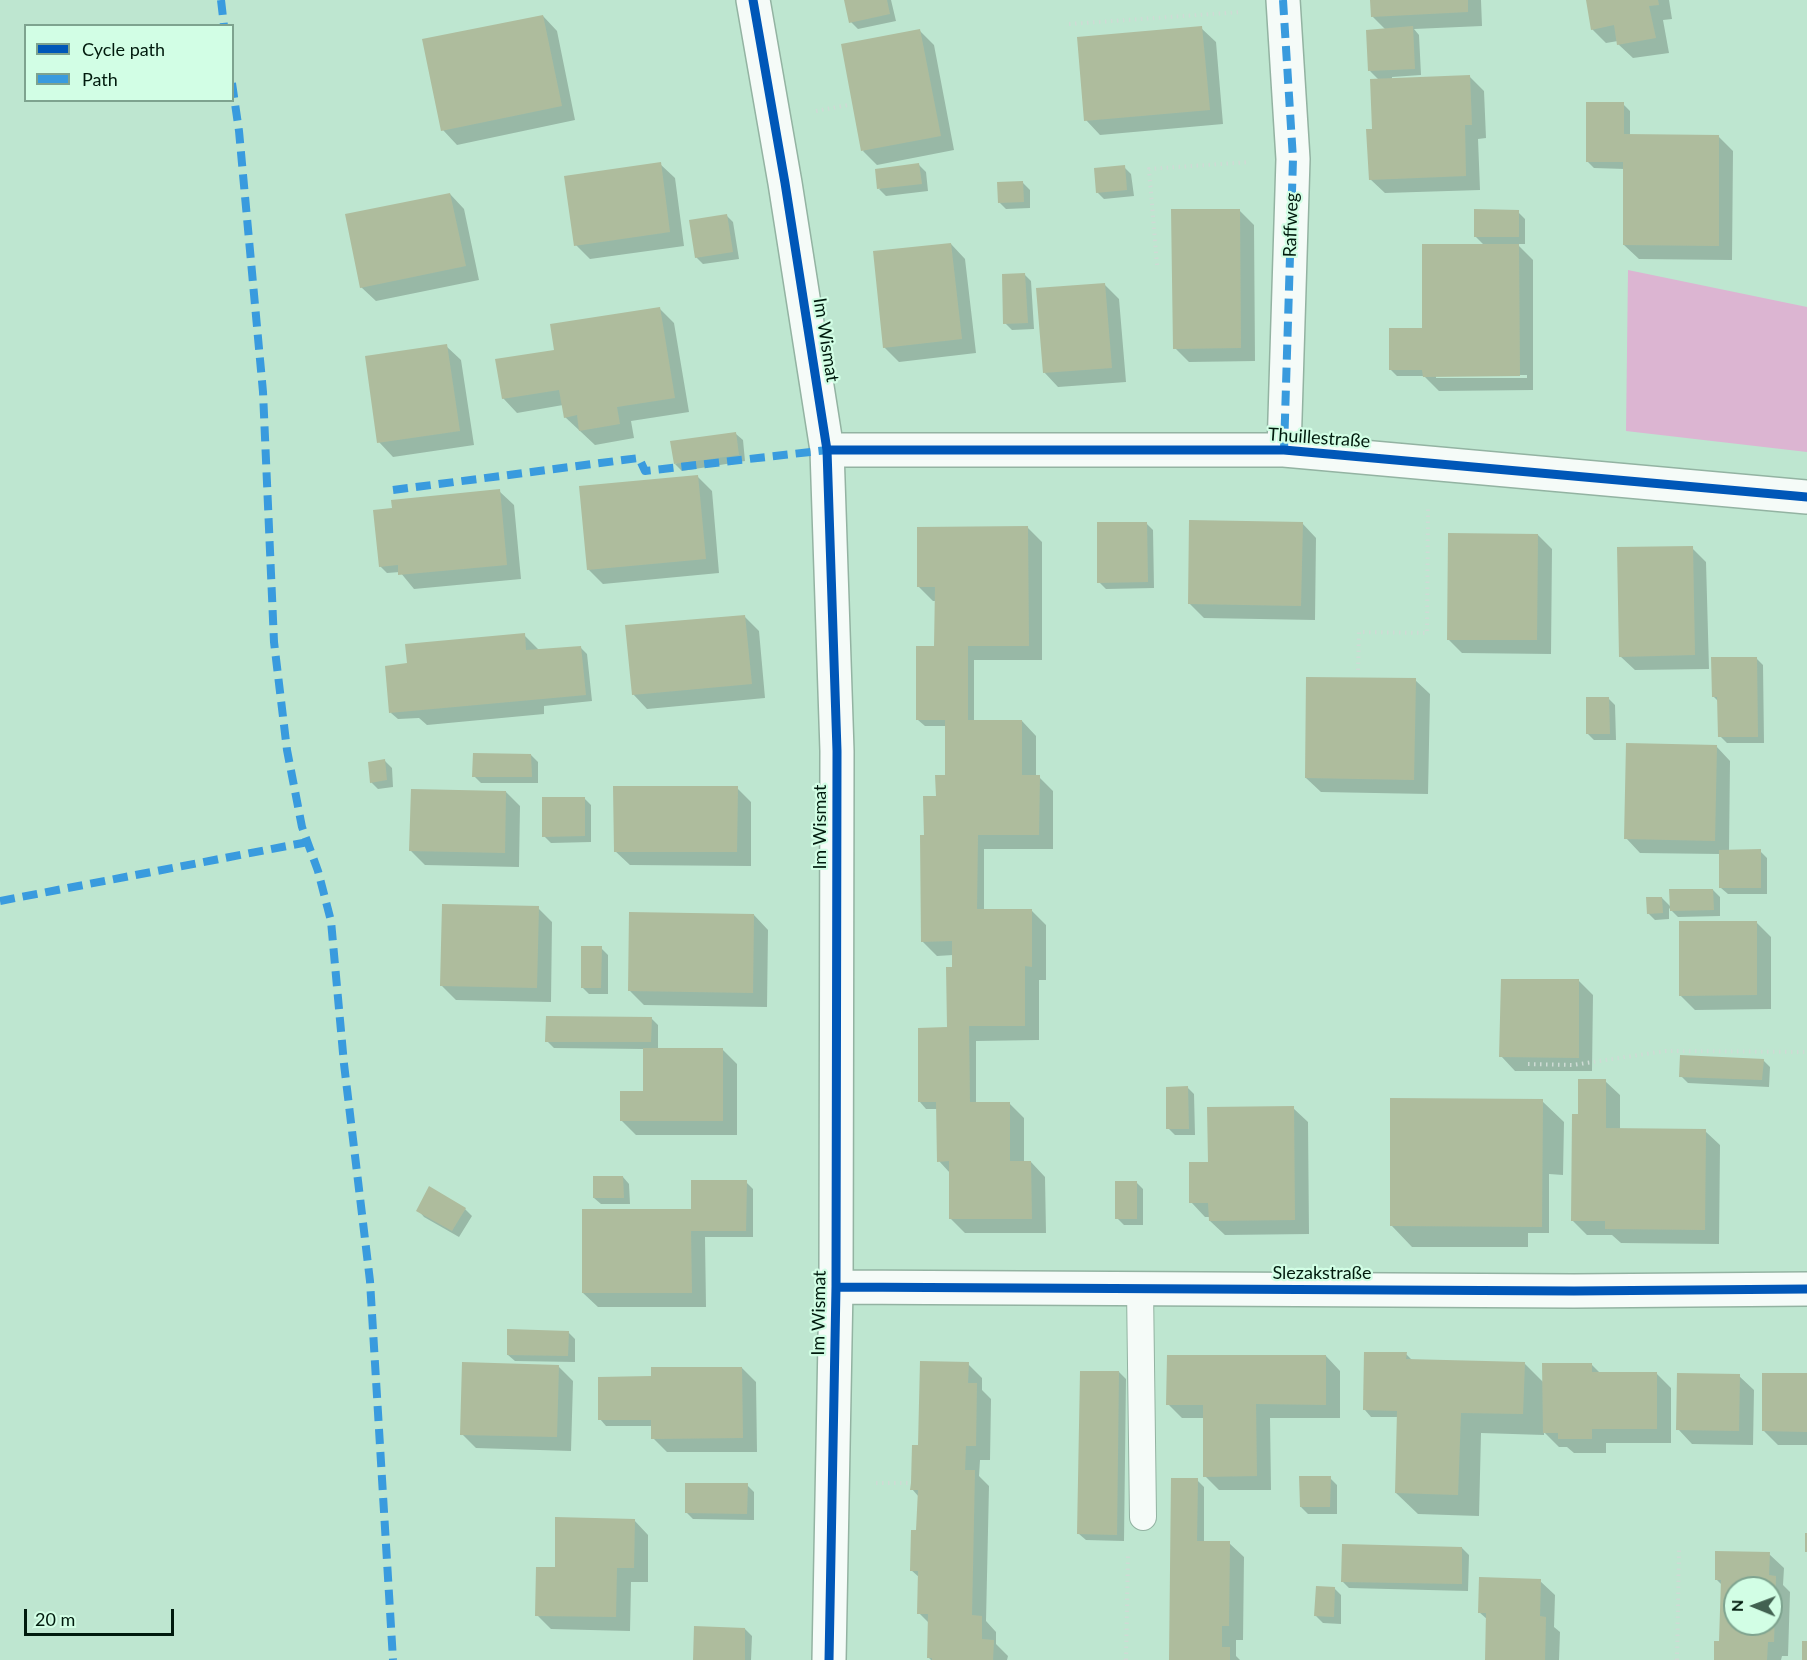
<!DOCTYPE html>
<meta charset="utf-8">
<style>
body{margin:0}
#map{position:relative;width:1807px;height:1660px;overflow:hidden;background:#bee6d0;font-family:Lato,sans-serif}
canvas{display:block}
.legend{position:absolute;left:24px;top:24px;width:210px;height:78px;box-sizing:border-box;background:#d2fee5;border:2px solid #7ea38f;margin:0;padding:8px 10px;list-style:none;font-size:18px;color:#001a0d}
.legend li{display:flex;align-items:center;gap:12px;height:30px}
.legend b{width:30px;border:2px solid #7ea38f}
.north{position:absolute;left:1723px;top:1576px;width:60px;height:60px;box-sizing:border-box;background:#d2fee5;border:2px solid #7ea38f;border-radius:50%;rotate:271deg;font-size:16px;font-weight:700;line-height:24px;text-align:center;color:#001a0d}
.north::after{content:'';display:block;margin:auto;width:21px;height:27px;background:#426151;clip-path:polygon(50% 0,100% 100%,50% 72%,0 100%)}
.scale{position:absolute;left:24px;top:1609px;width:150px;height:27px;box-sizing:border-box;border:3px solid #001a0d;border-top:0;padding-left:8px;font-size:18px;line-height:21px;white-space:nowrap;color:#001a0d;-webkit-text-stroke:4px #d2fee5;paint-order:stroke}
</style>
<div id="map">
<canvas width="1807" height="1660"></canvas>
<ul class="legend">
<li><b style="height:8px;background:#0057b8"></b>Cycle path</li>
<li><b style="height:8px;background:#399bde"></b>Path</li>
</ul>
<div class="north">N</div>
<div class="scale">20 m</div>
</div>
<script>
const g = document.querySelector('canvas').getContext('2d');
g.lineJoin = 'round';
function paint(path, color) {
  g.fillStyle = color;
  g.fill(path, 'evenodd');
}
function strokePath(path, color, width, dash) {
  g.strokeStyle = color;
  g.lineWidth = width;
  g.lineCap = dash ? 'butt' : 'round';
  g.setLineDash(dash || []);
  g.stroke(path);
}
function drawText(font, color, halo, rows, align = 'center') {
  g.font = font + ' Lato,sans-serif';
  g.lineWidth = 4.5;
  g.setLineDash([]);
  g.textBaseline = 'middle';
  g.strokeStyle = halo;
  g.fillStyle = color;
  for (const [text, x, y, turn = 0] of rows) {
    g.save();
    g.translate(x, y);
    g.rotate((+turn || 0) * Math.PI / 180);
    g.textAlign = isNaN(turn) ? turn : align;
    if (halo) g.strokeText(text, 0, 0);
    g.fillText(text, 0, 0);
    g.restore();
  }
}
const green = new Path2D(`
 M1628 270 1807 307V452L1626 431Z`);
const shadow = new Path2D(`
 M846 0H891L896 21 858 29 851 22Z
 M1371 0H1481L1482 26 1414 29 1419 35 1421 75 1392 77V80L1469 76 1484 91 1486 138 1478 139 1480 190 1385 193 1370 179 1379 80 1370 71 1386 30 1372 16Z
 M1587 0H1669L1672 19 1663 20 1669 53 1633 58 1618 44V41L1606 43 1592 29Z
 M543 16 557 31 575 120 457 145 443 130Z
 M1201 28 1216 42 1223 124 1100 135 1086 120Z
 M920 31 934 45 954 150 877 165 863 151Z
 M1623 104 1630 111V136H1718L1733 151 1732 260 1639 259 1624 245 1625 169 1594 168 1587 161Z
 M660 164 675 178 684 246 590 259 576 245Z
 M919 165 926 172 928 191 886 196 879 189Z
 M1124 167 1131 174 1134 196 1104 199 1097 192Z
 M1023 183 1030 190V208L1006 209 999 202Z
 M450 194 464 209 479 280 376 301 361 287Z
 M1239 210 1254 225 1255 361 1189 362 1175 348Z
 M1518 212 1525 219V244H1517L1533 260V390L1439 391 1424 376H1397L1390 369 1424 332 1484 245 1475 236ZM1436 375H1527V378H1436Z
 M726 215 733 222 739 259 703 264 696 257Z
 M951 244 965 259 976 353 899 362 884 347Z
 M1024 274 1031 281 1034 329 1012 330 1005 323Z
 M1104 284 1119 299 1126 382 1058 387 1044 372Z
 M659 308 674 323 689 412 631 421 634 438 595 445 565 417 563 405 517 413 503 398 556 351Z
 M446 346 461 360 474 445 393 457 379 442Z
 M736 434 743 440 745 461 682 471 675 464Z
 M697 476 712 491 719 573 603 584 588 569Z
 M499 491 514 505 521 579 414 589 400 572 387 573 380 566Z
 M1146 523 1153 530 1154 588 1106 589 1099 582Z
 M1302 523 1316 538 1315 620 1204 618 1189 603Z
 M1028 528 1042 542V660H974V721H1022L1036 736V777H1039L1053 791V849H984V911H1032L1046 925V980H1039V1040L976 1041V1103H1009L1024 1118V1162H1031L1045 1177 1046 1233H965L951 1219 950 1173 939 1161 938 1109H926L920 1102 948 1028 954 969 953 955 937 956 922 941 925 837 937 798 947 777 946 726H925L918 720 936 648V601H933L918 586Z
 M1538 535 1552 549 1551 654 1462 653 1448 639Z
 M1692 548 1706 562 1709 669 1635 670 1620 656Z
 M744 616 759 631 765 698 647 709 633 694Z
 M524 635 539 650 580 647 587 654 592 701 544 706V714L427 725 419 718 398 719 391 713 408 665Z
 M1756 658 1763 665 1764 743H1727L1720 736 1719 702 1713 696Z
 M1415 680 1430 694 1428 794 1321 792 1306 778Z
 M1608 698 1615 705 1616 740H1594L1587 733Z
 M1716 746 1730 761 1729 851H1760L1767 858V894H1728L1721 888 1720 854 1640 853 1626 838Z
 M531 755 538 762V783H481L474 776Z
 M385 761 392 768 393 787 378 789 371 782Z
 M737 788 751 802V866L630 865 615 851Z
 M506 792 520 806 519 867 425 865 411 851Z
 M584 798 591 805V842L551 843 544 836Z
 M1713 890 1720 897V916L1678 917 1669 908V919L1655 920 1648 913 1662 898 1671 907Z
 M538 908 552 922 551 1002 456 1000 442 986Z
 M754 915 768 930 767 1007 644 1005 630 991Z
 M1756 922 1771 937V1009L1695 1010 1680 995Z
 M601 948 608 955V994H589L582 987Z
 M1578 980 1593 995 1592 1071H1515L1501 1056Z
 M651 1018 658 1025V1050L722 1049 737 1064V1135H636L621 1120 644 1092V1049L554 1048 547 1041Z
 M1763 1060 1770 1067 1769 1087 1688 1083 1681 1076Z
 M1605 1081 1620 1095V1130L1705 1131 1720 1145 1719 1244 1621 1243 1612 1235H1587L1572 1220 1580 1115Z
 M1187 1087 1194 1094 1195 1135H1175L1168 1128Z
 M1542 1101 1564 1122 1563 1175 1549 1174V1233H1528V1247H1412L1391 1225Z
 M1293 1108 1308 1122 1309 1234 1225 1235 1210 1221V1217H1205L1191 1202 1210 1164Z
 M623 1177 629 1184 630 1204H601L594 1198Z
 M746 1182 753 1189V1237H705L706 1307H598L583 1293 690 1210Z
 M1136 1182 1143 1189V1225H1124L1117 1218Z
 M465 1209 472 1216 459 1237 424 1217 418 1210Z
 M568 1332 575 1339V1362L515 1361 508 1355Z
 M1406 1354 1413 1361 1524 1363 1544 1383 1592 1365 1600 1373 1657 1374 1671 1388V1443H1606V1453H1574L1567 1447H1559L1544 1432V1435L1481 1433 1479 1516 1418 1514 1396 1493 1399 1417H1371L1365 1410Z
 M1326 1356 1340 1371V1418H1270L1271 1490H1219L1205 1476V1418H1182L1168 1404Z
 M968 1364 982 1378V1390L991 1399 990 1460H980L979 1476 989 1486 986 1621 996 1632V1644L1008 1656 1007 1660H931L929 1658 930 1624 919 1613 920 1578 911 1570 918 1532 919 1497 912 1489 919 1446Z
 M558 1366 573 1381 571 1451 476 1448 462 1434Z
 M742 1368 756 1382 757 1452H667L653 1438 652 1426H606L600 1419Z
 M1119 1372 1126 1379 1124 1541 1086 1540 1079 1534Z
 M1807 1374V1445H1778L1764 1431Z
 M1739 1376 1754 1390 1753 1445 1692 1444 1678 1429Z
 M1330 1478 1337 1485V1514H1308L1301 1507Z
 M1197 1480 1204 1487V1543H1229L1244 1557 1243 1640H1236V1656L1240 1660H1170Z
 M747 1485 754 1492V1520L693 1519 686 1512Z
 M634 1520 648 1535V1582H631L630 1631 551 1629 537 1615 556 1568Z
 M1462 1548 1469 1555 1468 1591 1349 1588 1342 1581Z
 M1769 1554 1784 1568 1783 1585 1790 1592 1788 1656H1782L1781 1660H1716L1721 1642 1723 1586 1716 1579ZM1735 1588H1771V1624H1735Z
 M1540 1581 1555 1595 1554 1627 1560 1632 1559 1660H1486L1488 1620 1479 1612Z
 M1334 1588 1341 1595V1624L1323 1623 1316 1616Z
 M745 1629 752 1636 751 1660H694Z`);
const building = new Path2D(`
 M844 0H887L890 14 849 23Z
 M1370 0H1468V12L1371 17Z
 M1586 0H1658L1659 5 1649 6 1656 38 1617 45 1614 25 1591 30Z
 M543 15 562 106 441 131 422 39Z
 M1202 26 1210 110 1084 121 1077 37Z
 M1413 26 1415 69 1368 71 1366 30Z
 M920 29 941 136 861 151 841 44Z
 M1470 75 1472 125H1465L1466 176 1369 180 1366 129H1372L1370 79Z
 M1586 102H1624V134L1719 135V246L1623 245V162H1586Z
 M661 162 670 232 574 246 564 176Z
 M919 163 922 184 877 189 875 169Z
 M1125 165 1127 190 1096 193 1094 168Z
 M1023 181 1024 202 998 203 997 182Z
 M450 193 466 266 360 288 345 214Z
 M1171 209H1240L1241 348 1173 349Z
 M1474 209 1519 210V237H1474Z
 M727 214 733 252 695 258 689 220Z
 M951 243 962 339 883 348 873 251Z
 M1422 244H1519L1520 376 1423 377 1422 370H1389V328H1422Z
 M1025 273 1028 323 1003 324 1002 274Z
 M1105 283 1112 368 1043 373 1036 288Z
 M660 307 675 398 617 407 620 424 579 431 577 415 564 418 559 390 502 399 495 359 554 350 550 324Z
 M447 344 460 431 377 443 365 356Z
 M736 432 739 455 674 464 670 441Z
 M698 475 706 559 587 570 579 486Z
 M500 489 507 565 398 575V565L379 567 373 510 392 508 391 500Z
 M1189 520 1303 522 1301 606 1188 604Z
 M1097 522H1147L1148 582 1097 583Z
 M1028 526 1029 646H968V720H1022V775H1040L1039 835H978L977 909H1032V967L1025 966V1026H969L970 1102H1010V1161H1031L1032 1219H949V1161L937 1162 936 1102H918V1028L947 1027 946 967H952V941L921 942 920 835H924L923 796H936L935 775H945V720H916V646H934L935 587H917V527Z
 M1448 533 1538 534 1537 640H1447Z
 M1693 546 1695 655 1619 657 1617 547Z
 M745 615 752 684 632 695 625 625Z
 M525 633 526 650 581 646 586 695 389 713 385 666 407 663 405 644Z
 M1711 657H1757L1758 737H1718L1717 697H1712Z
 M1306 677 1416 678 1414 780 1305 778Z
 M1586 697H1609L1610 734H1586Z
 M1626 743 1717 745 1715 841 1624 839Z
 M473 753 531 754 532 777H472Z
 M385 759 387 780 370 783 368 762Z
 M613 786H738L737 852H614Z
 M411 789 506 791 505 853 409 851Z
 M542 797H585V836L542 837Z
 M1761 849V888H1719V850Z
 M1669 889H1713L1714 910 1670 911Z
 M1646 897H1662L1663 913 1647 914Z
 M442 904 539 906 537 988 440 986Z
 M629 912 754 914 753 993 628 991Z
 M1679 921H1757V995L1679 996Z
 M581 946H602L601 988H581Z
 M1501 979H1579V1058L1499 1057Z
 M546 1016 652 1017 651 1042H545Z
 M643 1048H723V1121H620V1091H643Z
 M1680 1055 1764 1059 1762 1080 1679 1077Z
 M1578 1079H1606V1128L1706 1129 1705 1230 1605 1229V1221H1571L1572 1114H1578Z
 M1188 1086 1189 1129H1166V1087Z
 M1390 1098 1543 1099 1542 1227 1390 1226Z
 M1294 1106 1295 1220 1209 1221 1208 1203H1189V1162H1208L1207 1107Z
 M593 1176H623L624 1198H593Z
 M691 1180H747L746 1231H691L692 1293H582V1209H691Z
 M1115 1181H1137V1219H1115Z
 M429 1186 466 1208 452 1231 416 1211Z
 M507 1329 569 1331 568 1356 507 1355Z
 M1364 1352H1407L1406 1359 1525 1362 1523 1414 1461 1413 1458 1495 1395 1493 1397 1411 1363 1410Z
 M1167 1355H1326V1405L1256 1404 1257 1476 1203 1477V1405H1166Z
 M920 1361 969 1362 968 1383H977L976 1446H966L965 1470H975L972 1615 982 1616V1639L994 1640 993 1660H932V1658H927L928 1614H917L918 1571H910L911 1530H916L918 1490H910L911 1483 912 1445H918Z
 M462 1362 559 1365 557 1437 460 1435Z
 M1542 1363H1592V1372H1657V1429H1592V1439H1558V1433H1543Z
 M651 1367H742L743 1438 651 1439V1420H598V1377L651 1376Z
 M1080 1371H1119L1117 1535 1077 1534Z
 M1677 1373 1740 1374 1739 1431 1676 1430Z
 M1762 1373H1807V1432L1762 1431Z
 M1299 1476H1331L1330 1507H1300Z
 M1171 1478H1198L1197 1541H1230L1229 1626H1222V1647H1230V1660H1169Z
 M685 1483H748L747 1514 685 1513Z
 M555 1517 635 1519 634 1568H617L616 1617 535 1616 536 1567H555Z
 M1805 1533H1807V1552H1805Z
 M1342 1544 1462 1547V1584L1341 1582Z
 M1715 1551 1770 1552 1769 1575 1776 1576 1774 1642H1768L1767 1660H1714V1641H1719L1721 1580H1715ZM1735 1588H1771V1624H1735Z
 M1479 1577 1541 1579 1540 1616 1546 1617 1545 1660H1485L1486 1613H1478Z
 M1316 1586 1335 1587 1334 1617 1314 1616Z
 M694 1626 745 1628V1660H693Z
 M1802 1641H1807V1660H1802Z`);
const path = new Path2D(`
 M1069 24 1241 12
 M816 111 848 105
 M1157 265 1149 169 1250 162
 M1358 670 1359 632 1427 633 1428 506
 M1528 1064 1573 1065 1665 1051 1807 1052
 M876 1483H911
 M1126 1660 1128 1553
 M1677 1660 1679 1547`);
const service = new Path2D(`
 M1140 1288 1143 1517`);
const minor = new Path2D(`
 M753 0 785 183 827 450 837 751 836 1287 829 1660
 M1283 0 1293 159 1284 450
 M827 450H1284L1807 497
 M836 1287 1574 1291 1807 1289`);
const quiet = new Path2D(`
 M221 0 224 26
 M1283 0 1293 159 1284 450
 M232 83 239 131 263 392 274 642 287 750 302 827 318 871 331 921 344 1064 370 1281 393 1660
 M393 490 639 458 645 471 827 450
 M0 901 308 842`);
const cycleway = new Path2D(`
 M753 0 785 183 827 450 837 751 836 1287 829 1660
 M827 450H1284L1807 497
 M836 1287 1574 1291 1807 1289`);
const streetNames = [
 ["Raffweg",1291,225,-88],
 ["Im Wismat",826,340,81],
 ["Thuillestraße",1319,438,4],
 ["Im Wismat",820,827,-90],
 ["Slezakstraße",1322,1273],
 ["Im Wismat",819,1313,-89]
];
paint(green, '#dcb5d2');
paint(shadow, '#0003');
paint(building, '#aebc9d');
strokePath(service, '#93b3a2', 28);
strokePath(minor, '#93b3a2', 36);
strokePath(path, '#cedbd4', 4, [1.5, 4.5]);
strokePath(service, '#f5fbf8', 26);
strokePath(minor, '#f5fbf8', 33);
strokePath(quiet, '#399bde', 8, [15, 8]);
strokePath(cycleway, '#0057b8', 9);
drawText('18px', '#001a0d', '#d2fee5', streetNames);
</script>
